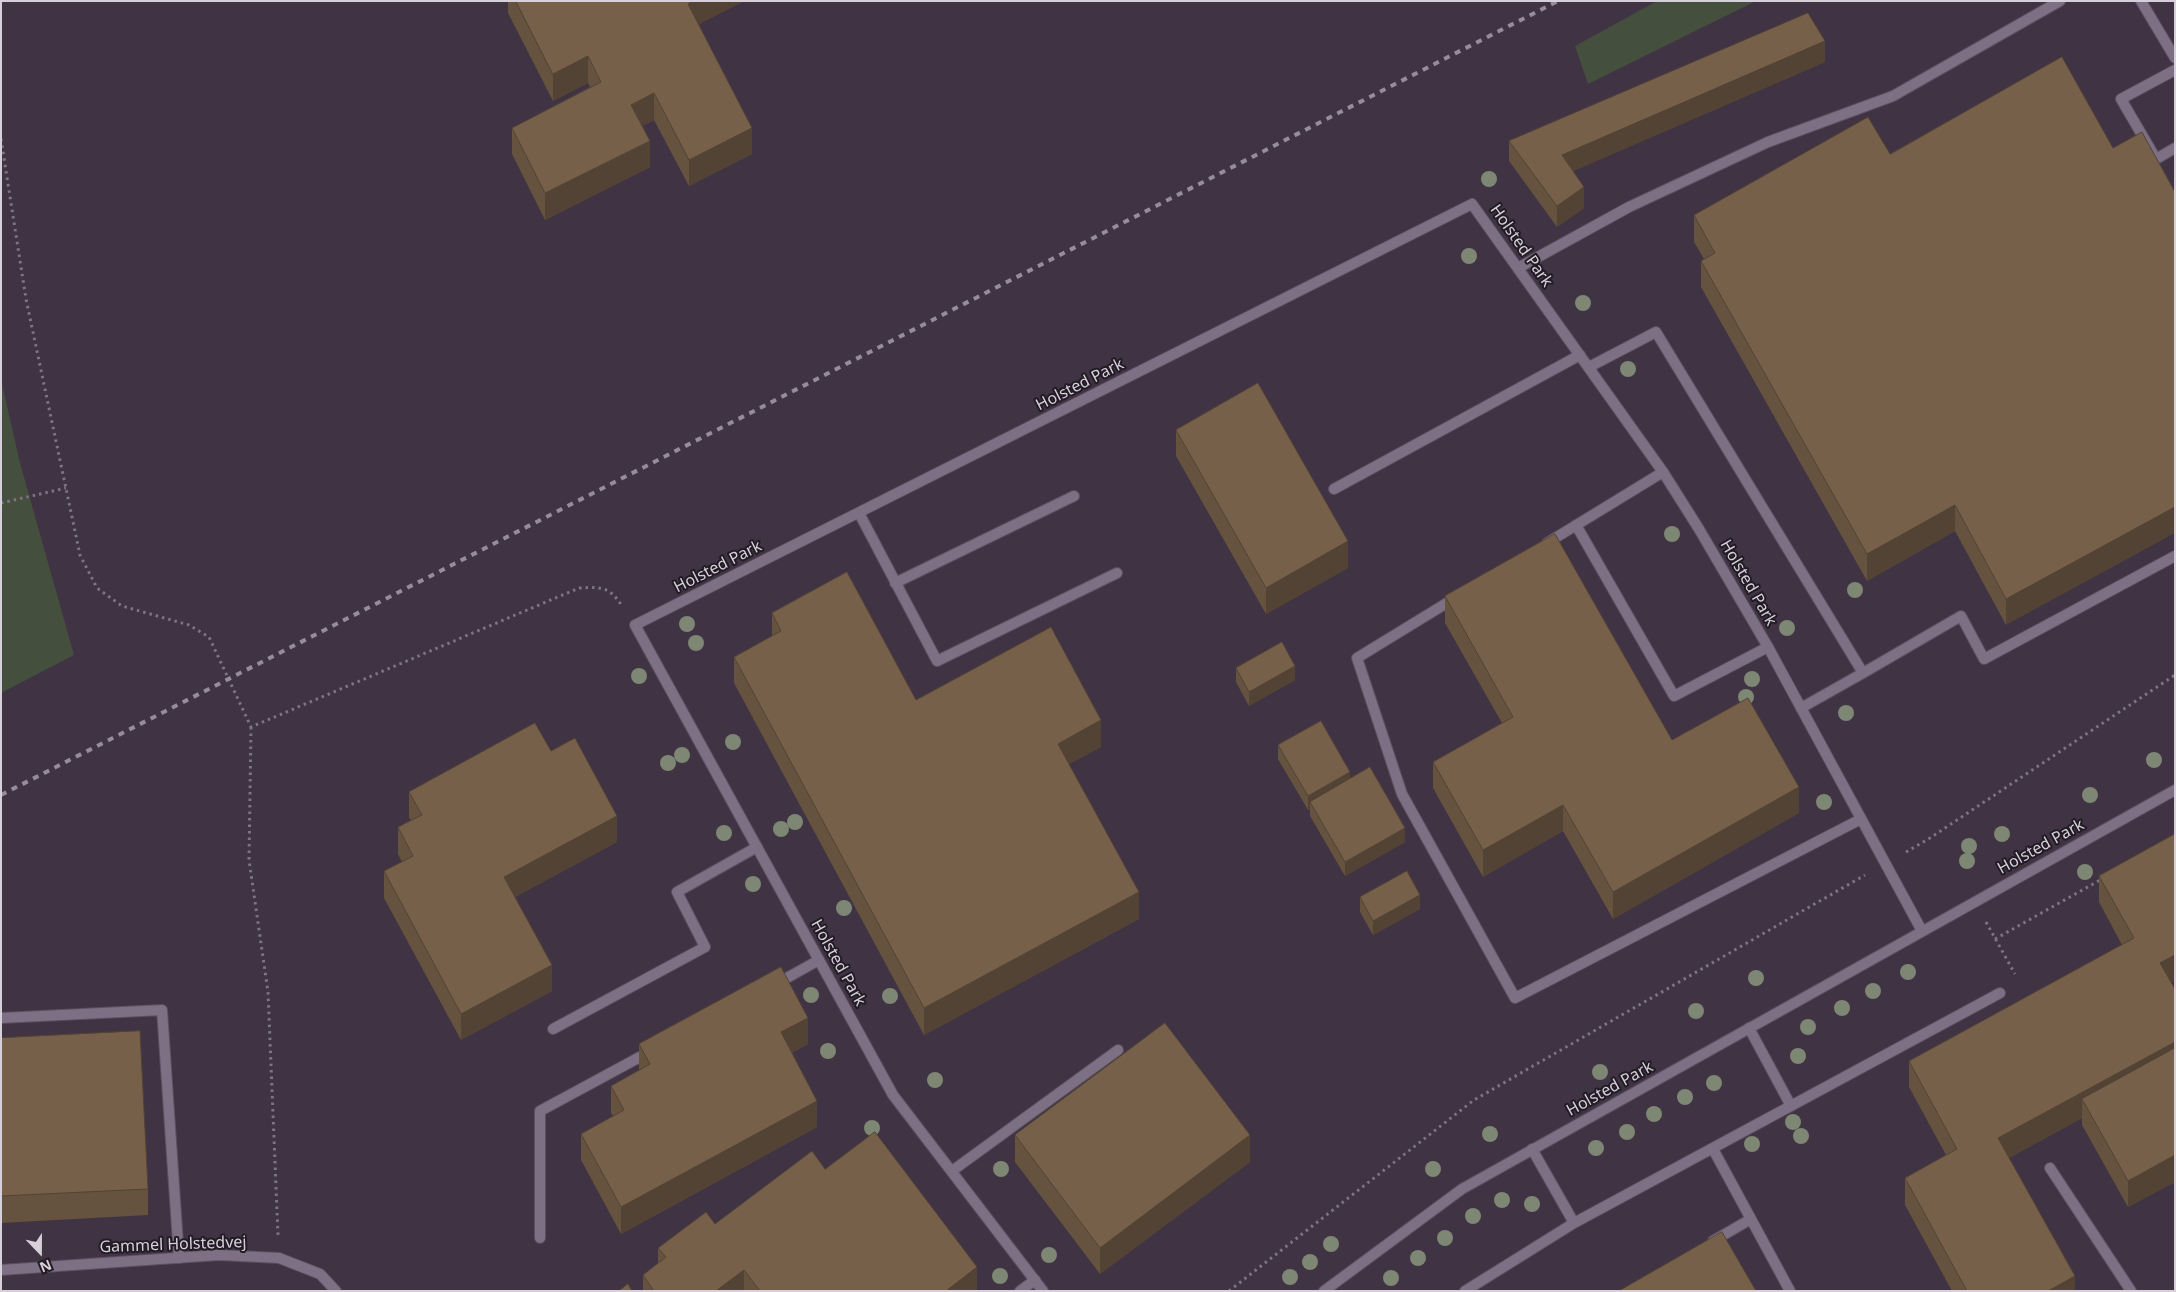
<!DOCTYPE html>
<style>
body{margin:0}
#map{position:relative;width:2176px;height:1292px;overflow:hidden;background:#3f3344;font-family:"Noto Sans",sans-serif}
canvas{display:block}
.frame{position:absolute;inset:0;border:2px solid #d7cfda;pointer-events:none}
.north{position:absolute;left:15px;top:1227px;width:50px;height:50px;-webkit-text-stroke:4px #221d25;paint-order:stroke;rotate:158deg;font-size:14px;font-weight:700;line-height:20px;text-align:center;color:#d7cfda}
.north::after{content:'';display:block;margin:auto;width:18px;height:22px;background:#d7cfda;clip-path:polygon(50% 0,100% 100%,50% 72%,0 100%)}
</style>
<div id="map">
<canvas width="2176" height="1292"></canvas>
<div class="frame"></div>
<div class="north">N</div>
</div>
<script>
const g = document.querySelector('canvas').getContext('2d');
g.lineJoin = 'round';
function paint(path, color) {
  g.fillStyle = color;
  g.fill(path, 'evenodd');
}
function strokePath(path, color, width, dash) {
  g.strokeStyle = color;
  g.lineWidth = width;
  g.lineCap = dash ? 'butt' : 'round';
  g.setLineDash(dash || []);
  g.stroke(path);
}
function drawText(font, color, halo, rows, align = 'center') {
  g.font = font + ' "Noto Sans",sans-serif';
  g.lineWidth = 4;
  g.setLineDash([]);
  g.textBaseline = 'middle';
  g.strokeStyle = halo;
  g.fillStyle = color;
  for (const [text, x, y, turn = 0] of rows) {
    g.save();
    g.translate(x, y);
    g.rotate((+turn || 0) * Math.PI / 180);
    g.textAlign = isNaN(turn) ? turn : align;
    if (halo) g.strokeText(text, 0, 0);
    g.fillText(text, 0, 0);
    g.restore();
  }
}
const green = new Path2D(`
 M1657 1H1756L1588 84 1575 46Z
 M1 379 20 463 74 655 1 693Z`);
const path = new Path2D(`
 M1 139 26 299 80 555 97 588 122 606 189 625 209 637 251 727 579 588C601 587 609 586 622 606
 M1 503 66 488
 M251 727 249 860 268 992 278 1235
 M1906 852 1930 838 2175 675
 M1986 922 2015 974
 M1995 939 2102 879
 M1229 1291 1474 1100 1865 875`);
const service = new Path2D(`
 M2141 1 2175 58
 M2175 70 2121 99 2156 159 2175 148
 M1518 268 1629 207 1768 142 1893 96 2060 1
 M1589 367 1656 332 1863 673 1801 708
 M1334 489 1580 355
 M859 513 937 661 1117 573
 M1576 525 1674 696 1768 647
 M1547 543 1663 472
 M895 583 1074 496
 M1455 598 1357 658 1402 794 1515 998 1861 819
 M1863 673 1961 616 1984 659 2175 556
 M776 984 819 960
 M1 1018 162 1010 179 1258
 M1749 1028 1791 1106
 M553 1029 705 947 677 892 757 847
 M1532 1149 1574 1223
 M1713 1149 1790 1291
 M2050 1168 2131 1291
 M952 1171 1118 1050
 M540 1238V1111L651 1051
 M1713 1241 1751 1219
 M1020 1291 1035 1280
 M1465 1291 1574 1223 2000 993`);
const minor = new Path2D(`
 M1 1270 219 1255 279 1258 320 1274 336 1291
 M1043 1291 893 1095 635 625 1472 204 1663 472 1699 529 1768 647 1922 931
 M1324 1291 1462 1189 2175 790`);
const rail = new Path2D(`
 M1 795 1558 1`);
const trees = [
 [1489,179],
 [1469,256],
 [1583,303],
 [1628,369],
 [1672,534],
 [1855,590],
 [687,624],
 [1787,628],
 [696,643],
 [639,676],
 [1752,679],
 [1746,697],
 [1846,713],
 [733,742],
 [682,755],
 [2154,760],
 [668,763],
 [2090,795],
 [1824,802],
 [795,822],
 [781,829],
 [724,833],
 [2002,834],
 [1969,846],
 [1967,861],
 [2085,872],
 [753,884],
 [844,908],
 [1908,972],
 [1756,978],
 [1873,991],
 [811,995],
 [890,996],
 [1842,1008],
 [1696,1011],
 [1808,1027],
 [828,1051],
 [1798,1056],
 [1600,1072],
 [935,1080],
 [1714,1083],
 [1685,1097],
 [1654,1114],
 [1793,1122],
 [872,1128],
 [1627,1132],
 [1490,1134],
 [1801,1136],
 [1752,1144],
 [1596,1148],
 [1001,1169],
 [1433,1169],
 [1502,1200],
 [1532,1204],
 [1473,1216],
 [1445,1238],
 [1331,1244],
 [1049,1255],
 [1418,1258],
 [1310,1262],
 [1000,1276],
 [1290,1277],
 [1391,1278]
];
const wall = new Path2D(`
 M508 1H744L699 24 752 154 689 186 654 120 642 126 650 167 545 220 512 154V128L590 87 588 83 553 101 508 13Z
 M2062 57 2006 625 1955 531 1867 581 1701 287V261L1704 259 1694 242V215L1890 154Z
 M1825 62 1573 171 1584 208 1557 227 1509 161V141Z
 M1176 430 1348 568 1266 614 1176 456Z
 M1445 596 1672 740 1799 813 1613 919 1563 831 1483 877 1433 788V762L1502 723 1445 623Z
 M772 613 916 700 1101 747 1069 764 1139 919 924 1035 734 683V657L772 636Z
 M1236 668 1295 680 1249 706 1236 682Z
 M1278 745 1350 779 1405 842 1345 876 1310 816V809L1308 810 1278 759Z
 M551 751 617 842 515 897 552 991 461 1040 384 898V871L402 862 398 854V827L411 820 409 818V792Z
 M2099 876 2171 983 2175 989V1182L2128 1207 2082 1125V1118L2009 1158 2075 1291H1952L1905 1205V1178L1946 1155 1909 1087V1061L2122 945 2099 902Z
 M1360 897 1420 909 1373 935 1360 912Z
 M1 1038 148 1189V1215L1 1223Z
 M639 1044H808L792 1053 817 1127 621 1234 581 1160V1134L613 1116 611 1113V1086L639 1070Z
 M1015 1135 1250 1162 1100 1274 1015 1162Z
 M825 1169 977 1291H643V1275L658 1263V1248L715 1224Z`);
const shadedWall = new Path2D(`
 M693 1H744L688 30V4Z
 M1825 41V62L1562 176V155Z
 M588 56V83L553 101V74Z
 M654 93V120L631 131V105Z
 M752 128V154L689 186V160Z
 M650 141V167L545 220V193Z
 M1584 187V208L1557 227V206Z
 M1955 505V531L1867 581V554Z
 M2175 507V533L2006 625V599Z
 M1348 541V568L1266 614V588Z
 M1295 666V680L1249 706V692Z
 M1101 720V747L1058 770V744Z
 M1350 772V786L1310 802V809L1308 810V796Z
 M1799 787V813L1613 919V892Z
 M1563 805V831L1483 877V850Z
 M617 816V842L504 903V877Z
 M1405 828V842L1345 876V862Z
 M1139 892V919L924 1035V1008Z
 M1420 895V909L1373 935V921Z
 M2175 955V981L2160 989V963Z
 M552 965V991L461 1040V1014Z
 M808 1018V1044L781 1059V1032Z
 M2175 1042V1068L2082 1099V1118L1998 1164V1138Z
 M817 1101V1127L621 1234V1207Z
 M1250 1135V1162L1100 1274V1248Z
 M2175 1155V1182L2128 1207V1181Z
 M977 1267V1291H946Z
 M744 1270V1291H716Z
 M2075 1276V1291H2048Z`);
const building = new Path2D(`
 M516 1H693L688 4 752 128 689 160 654 93 631 105 650 141 545 193 512 128 601 82 588 56 553 74Z
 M1808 13 1825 41 1562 155 1584 187 1557 206 1509 141Z
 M2062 57 2113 148 2142 132 2175 192V507L2006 599 1955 505 1867 554 1701 261 1715 253 1694 215 1868 117 1890 154Z
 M1258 383 1348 541 1266 588 1176 430Z
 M1555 534 1672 740 1748 698 1799 787 1613 892 1563 805 1483 850 1433 762 1513 717 1445 596Z
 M847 572 916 700 1051 627 1101 720 1058 744 1139 892 924 1008 734 657 781 631 772 613Z
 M1282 642 1295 666 1249 692 1236 668Z
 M1321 721 1350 772 1308 796 1278 745Z
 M535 723 551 751 575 738 617 816 504 877 552 965 461 1014 384 871 413 856 398 827 422 815 409 792Z
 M1370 767 1405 828 1345 862 1310 802Z
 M2175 834V955L2160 963 2175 989V1042L1998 1138 2075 1276 2048 1291H1967L1905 1178 1957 1149 1909 1061 2134 938 2099 876Z
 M1407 871 1420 895 1373 921 1360 897Z
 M781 967 808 1018 781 1032 817 1101 621 1207 581 1134 624 1110 611 1086 650 1064 639 1044Z
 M1165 1023 1250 1135 1100 1248 1015 1135Z
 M140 1031 148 1189 1 1196V1038Z
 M2175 1048V1155L2128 1181 2082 1099Z
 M875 1132 977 1267 946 1291H760L744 1270 716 1291H654L643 1275 666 1257 658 1248 706 1212 715 1224 812 1151 825 1169Z
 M1722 1232 1756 1291H1619Z
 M628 1284 632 1291H619Z`);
const streetNames = [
 ["Holsted Park",1521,246,55],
 ["Holsted Park",1080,385,-27],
 ["Holsted Park",718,567,-27],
 ["Holsted Park",1748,583,60],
 ["Holsted Park",2041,847,-29],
 ["Holsted Park",838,963,61],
 ["Holsted Park",1610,1089,-29],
 ["Gammel Holstedvej",173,1245,-2]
];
paint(green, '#454f3e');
strokePath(service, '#5b505f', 12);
strokePath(minor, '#5b505f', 12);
strokePath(path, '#7e7482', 3, [2.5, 4]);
strokePath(service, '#7e7084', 10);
strokePath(minor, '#7e7084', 10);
strokePath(rail, '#968c9a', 4, [6, 6]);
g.fillStyle = '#7d8774';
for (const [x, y] of trees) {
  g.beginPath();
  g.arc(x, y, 8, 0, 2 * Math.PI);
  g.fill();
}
paint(wall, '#655340');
paint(shadedWall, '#534334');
paint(building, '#76604a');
strokePath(building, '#534334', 1);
drawText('16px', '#d7cfda', '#221d25', streetNames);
</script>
